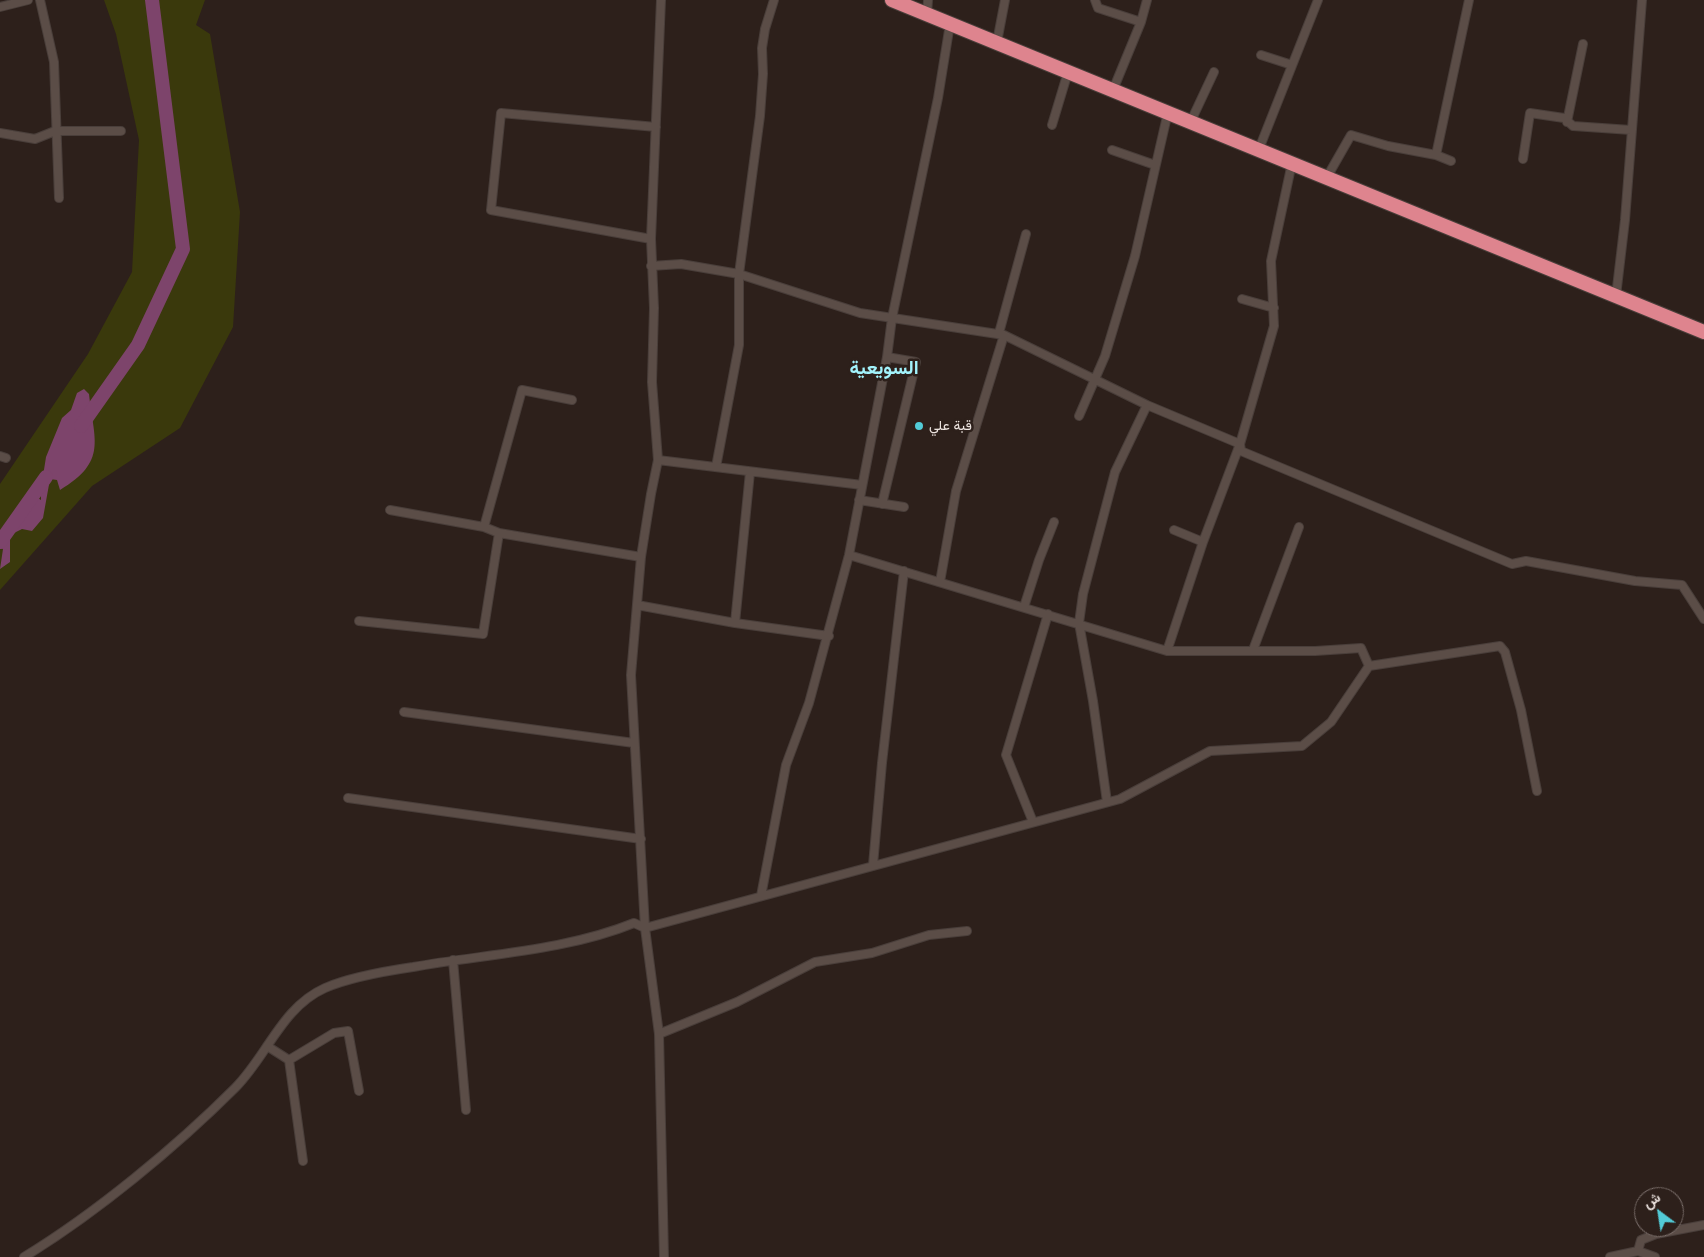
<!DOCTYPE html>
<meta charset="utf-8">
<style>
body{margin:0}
#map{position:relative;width:1704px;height:1257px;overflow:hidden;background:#2d201b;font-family:Mulish,Vazirmatn,sans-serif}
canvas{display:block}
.north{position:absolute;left:1634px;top:1187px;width:50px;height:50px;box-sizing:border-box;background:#2d201b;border:1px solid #7a6e6a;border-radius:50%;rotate:329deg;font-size:14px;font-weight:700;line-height:20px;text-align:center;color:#ede4e0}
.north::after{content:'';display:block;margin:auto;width:18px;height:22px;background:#52cbd7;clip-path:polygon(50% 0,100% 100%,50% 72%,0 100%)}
</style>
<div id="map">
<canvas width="1704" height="1257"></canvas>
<div class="north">ش</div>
</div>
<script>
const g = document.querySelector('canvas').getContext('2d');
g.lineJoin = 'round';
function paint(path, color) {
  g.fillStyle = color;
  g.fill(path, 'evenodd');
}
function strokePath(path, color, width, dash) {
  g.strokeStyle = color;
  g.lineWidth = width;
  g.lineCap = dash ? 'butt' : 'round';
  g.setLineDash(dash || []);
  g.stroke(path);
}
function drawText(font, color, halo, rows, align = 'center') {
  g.font = font + ' Mulish,Vazirmatn,sans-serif';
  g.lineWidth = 5;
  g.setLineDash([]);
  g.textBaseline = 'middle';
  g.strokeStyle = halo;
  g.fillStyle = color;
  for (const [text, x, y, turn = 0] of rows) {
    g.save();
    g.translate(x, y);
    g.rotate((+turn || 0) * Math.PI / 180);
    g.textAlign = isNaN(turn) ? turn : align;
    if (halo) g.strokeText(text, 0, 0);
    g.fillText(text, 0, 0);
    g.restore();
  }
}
const green = new Path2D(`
 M104 0H205L196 25 210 34 240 212 233 327 180 428 92 486 0 590V484L88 354 132 272 139 140 116 34Z`);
const water = new Path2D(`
 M84 389 89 394C94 441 108 461 60 490L57 480 50 479 43 518 32 531 22 529 10 535V562L0 569 3 549 0 548V533L19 520 25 500 32 494 41 500V493L35 490 43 476 46 457 62 418 71 410 77 393Z`);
const river = new Path2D(`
 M81 426 138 345 183 249 152 0
 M0 542 46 477`);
const minor = new Path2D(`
 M40 0 54 62 59 198
 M661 0 651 239 654 308 652 382 658 460 651 494 641 557 631 675 645 928 659 1034 664 1257
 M1095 0 1098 8 1141 22
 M0 7 28 0
 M927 15 928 0
 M997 42 1005 0
 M1261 55 1292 65
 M1113 90 1141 22 1147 0
 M1191 121 1214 72
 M1567 122 1583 44
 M1052 125 1068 72
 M0 133 35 139 55 131H121
 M1259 149 1318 0
 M1112 150 1155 165
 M1436 155 1451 161
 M1523 159 1530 113 1564 118 1573 126 1631 130
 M1327 177 1351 135 1388 146 1436 155 1469 0
 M651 239 491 210 501 113 656 127
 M651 266 681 264 739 274 860 313 1004 335 1147 405 1240 444 1241 451 1512 564 1526 561 1635 581 1682 585 1704 619
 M1616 296 1625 220 1642 0
 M1242 299 1274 308
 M999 333 1026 234
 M1079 416 1105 356 1135 256 1168 112
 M0 456 6 458
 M658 460 862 485
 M716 467 739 345V274L760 116 763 74 762 48 765 29 774 0
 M859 500 904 507
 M882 504 916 362 887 357
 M390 510 484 527 499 533 641 557
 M484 527 522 390 572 400
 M1174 530 1203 542
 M849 555 1167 651H1315L1361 648 1369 666
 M940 582 956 491 1004 335
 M637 605 735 623 829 636
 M1024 607 1039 560 1054 522
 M359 621 483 634 499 533
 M735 623 750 472
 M1253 650 1299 527
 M1167 651 1203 542 1240 444 1274 326 1271 261 1292 163
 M404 712 634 743
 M348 798 641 839
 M1107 802 1093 701 1079 623 1083 594 1115 472 1147 405
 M1033 822 1006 755 1048 614
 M873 865 882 763 904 571
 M761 896 786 765 809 703 849 555 887 357 892 318 938 98 950 24
 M453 960 466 1110
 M659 1034 737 1002 815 962 872 953 929 935 967 931
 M267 1046 289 1060 303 1161
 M289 1060 334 1033 348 1031 359 1091
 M1638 1251 1641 1240 1656 1234 1704 1225
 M24 1257C96 1213 176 1147 235 1088 267 1056 282 1007 325 988 350 977 386 971 413 967 486 954 565 951 634 923L645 928 1120 799 1210 751 1302 746 1331 722 1369 666 1500 646 1505 652 1521 710 1537 791
 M1610 1257 1638 1251 1655 1257`);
const trunk = new Path2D(`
 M892 0 1704 332`);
const markers = [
 [919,426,5,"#52cbd7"]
];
const poiNames = [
 ["قبة علي",929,426]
];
const districtNames = [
 ["السويعية",884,368]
];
paint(green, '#3a390c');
paint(water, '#7d446b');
strokePath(river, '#7d446b', 14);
strokePath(minor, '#493e3a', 10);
strokePath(trunk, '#493e3a', 16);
strokePath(minor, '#5b4d47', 8);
strokePath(trunk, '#de848e', 14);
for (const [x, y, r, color] of markers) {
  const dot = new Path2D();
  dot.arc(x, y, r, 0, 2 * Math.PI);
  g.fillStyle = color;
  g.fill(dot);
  strokePath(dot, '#2d201b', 2);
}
drawText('14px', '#ede4e0', '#2d201b', poiNames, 'left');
drawText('bold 19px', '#a2f3fc', '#2d201b', districtNames);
</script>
